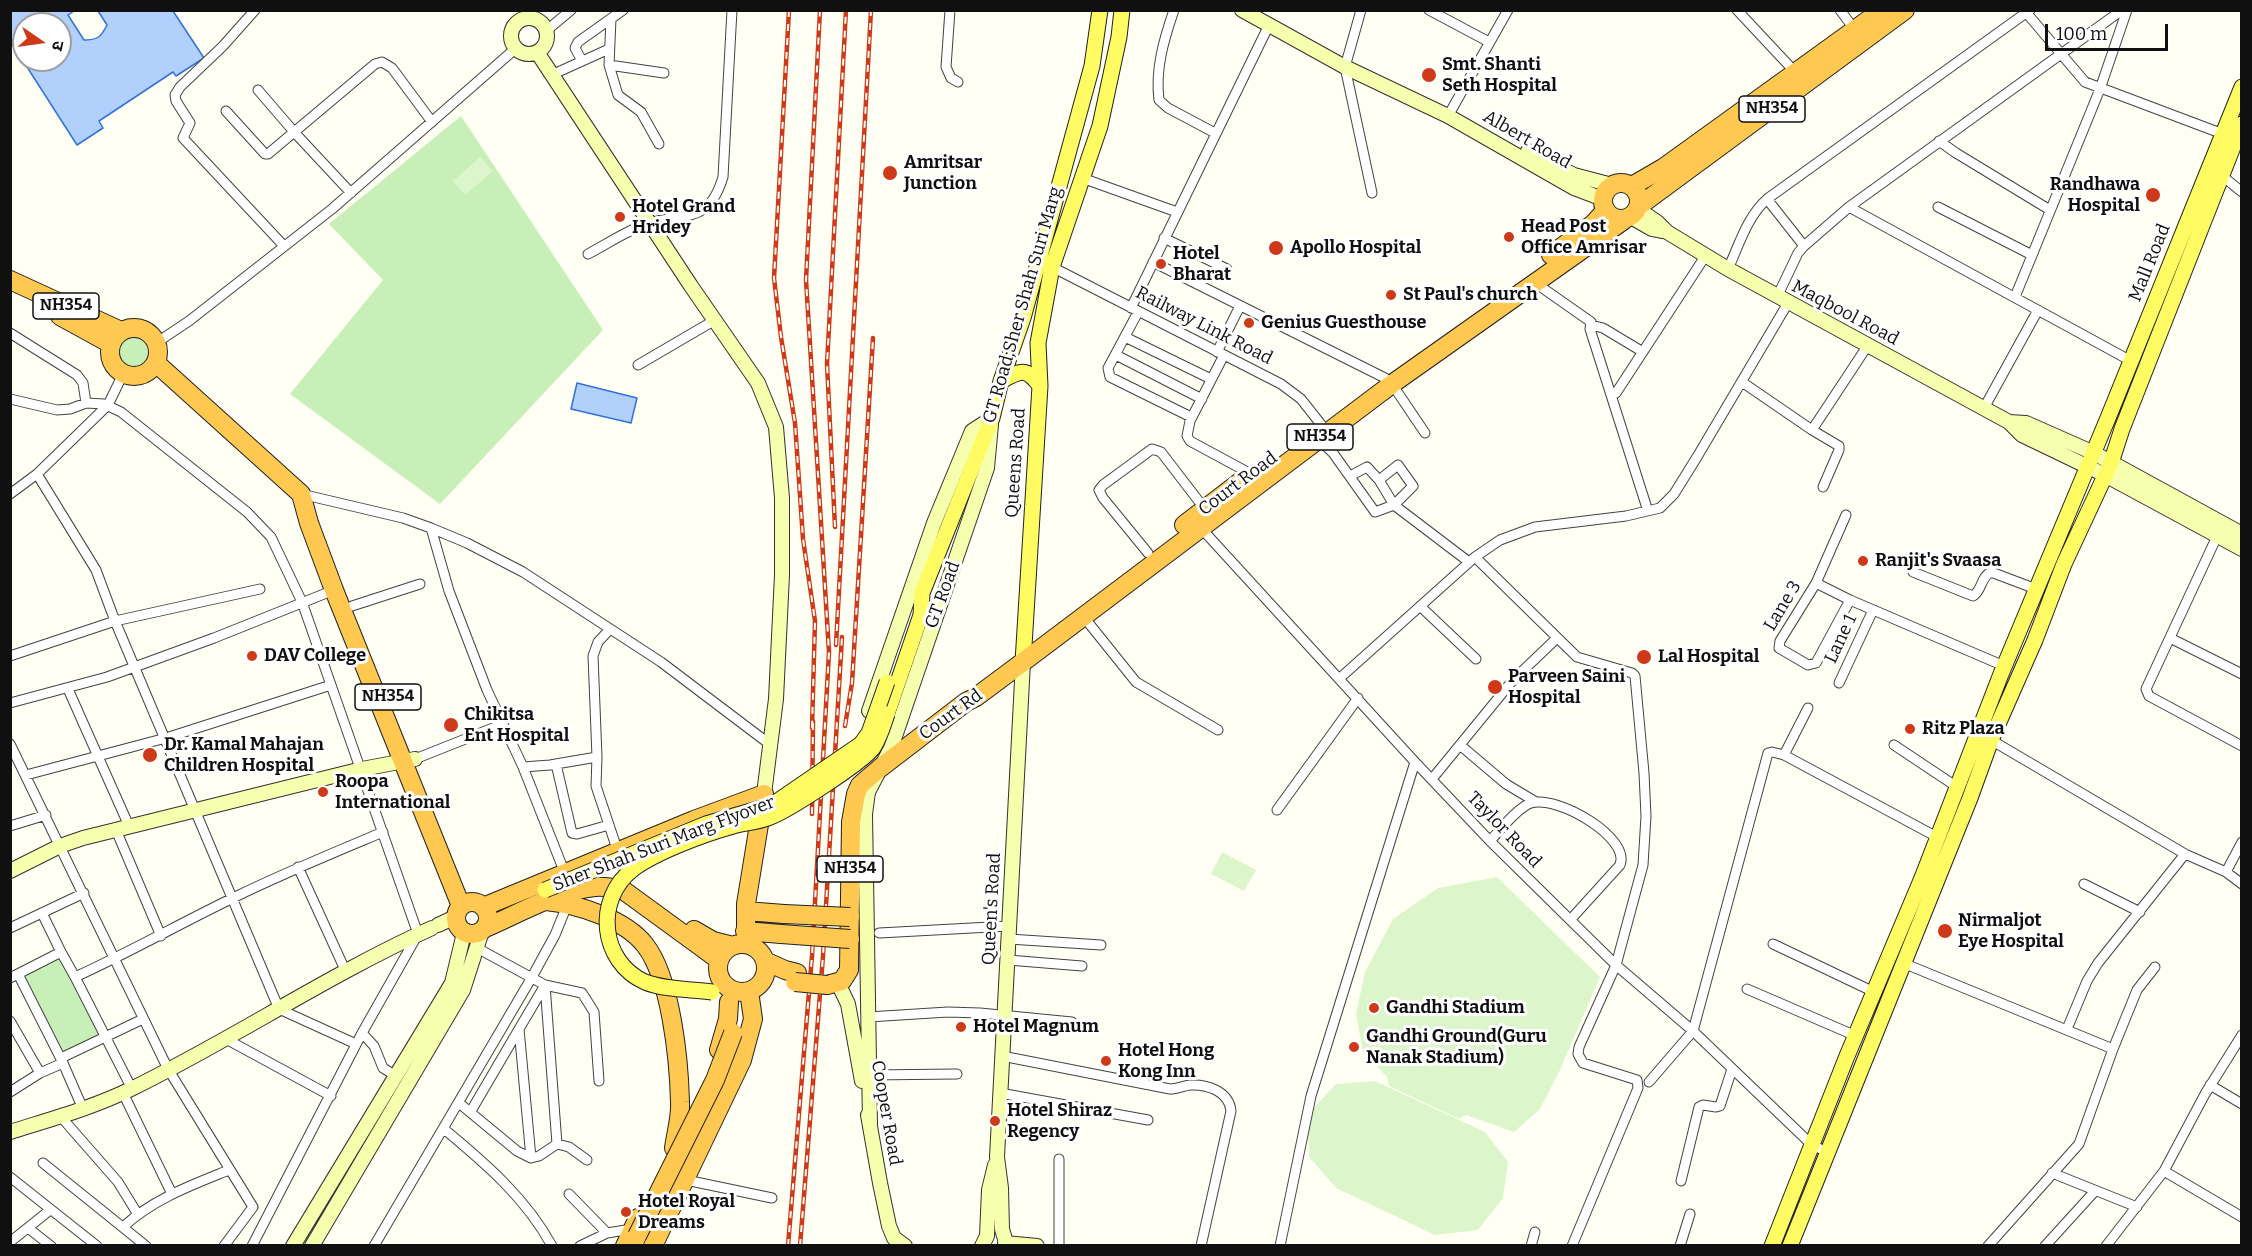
<!DOCTYPE html>
<meta charset="utf-8">
<style>
body{margin:0}
#map{position:relative;width:2252px;height:1256px;overflow:hidden;background:#fffff3;font-family:Bitter,"Noto Sans Devanagari",serif}
canvas{display:block}
.frame{position:absolute;inset:0;border:12px solid #101010;pointer-events:none}
.north{position:absolute;left:12px;top:12px;width:60px;height:60px;box-sizing:border-box;background:#fff;border:2px solid #9f9f9f;border-radius:50%;rotate:103deg;font-size:16px;font-weight:700;line-height:24px;text-align:center;color:#101010}
.north::after{content:'';display:block;margin:auto;width:21px;height:27px;background:#d03918;clip-path:polygon(50% 0,100% 100%,50% 72%,0 100%)}
.scale{position:absolute;left:2045px;top:24px;width:123px;height:27px;box-sizing:border-box;border:3px solid #101010;border-top:0;padding-left:8px;font-size:18px;line-height:21px;white-space:nowrap;color:#101010;-webkit-text-stroke:4px #fff;paint-order:stroke}
</style>
<div id="map">
<canvas width="2252" height="1256"></canvas>
<div class="frame"></div>
<div class="north">उ</div>
<div class="scale">100 m</div>
</div>
<script>
const g = document.querySelector('canvas').getContext('2d');
g.lineJoin = 'round';
function paint(path, color) {
  g.fillStyle = color;
  g.fill(path, 'evenodd');
}
function strokePath(path, color, width, dash) {
  g.strokeStyle = color;
  g.lineWidth = width;
  g.lineCap = dash ? 'butt' : 'round';
  g.setLineDash(dash || []);
  g.stroke(path);
}
function drawText(font, color, halo, rows, align = 'center') {
  g.font = font + ' Bitter,serif';
  g.lineWidth = 6;
  g.setLineDash([]);
  g.textBaseline = 'middle';
  g.strokeStyle = halo;
  g.fillStyle = color;
  for (const [text, x, y, turn = 0] of rows) {
    g.save();
    g.translate(x, y);
    g.rotate((+turn || 0) * Math.PI / 180);
    g.textAlign = isNaN(turn) ? turn : align;
    if (halo) g.strokeText(text, 0, 0);
    g.fillText(text, 0, 0);
    g.restore();
  }
}
const green = new Path2D(`
 M461 116 603 330 440 504 290 394 383 280 329 224Z
 M128 335 143 337 151 348 149 363 136 371 122 367 115 355 118 343Z
 M61 957 101 1036 61 1056 22 977Z`);
const pitch = new Path2D(`
 M480 157 493 171 465 195 453 181Z
 M1222 852 1256 870 1244 891 1211 874Z
 M1497 877 1600 977 1559 1072 1540 1109 1514 1132 1466 1115 1459 1119 1389 1086 1387 1077 1363 1052 1356 1014 1365 972 1393 919 1438 888Z
 M1375 1081 1485 1132 1508 1162 1503 1198 1478 1230 1435 1235 1336 1188 1310 1158 1306 1116 1336 1084Z`);
const water = new Path2D(`
 M11 11H74L68 15 84 40C98 40 101 37 107 25L98 11H173L204 58 176 76 173 72 99 121 103 128 77 145 11 42ZM24 24H60V60H24Z
 M577 383 637 398 631 423 571 409Z`);
const street = new Path2D(`
 M255 10 223 46 180 87 175 95 176 101 190 123 183 138 284 246
 M950 10 946 67 951 78 958 82
 M1174 10C1164 39 1155 69 1159 100L1168 108 1215 133
 M1361 10 1345 67 1372 193
 M1429 10 1489 42
 M1737 10 1795 72
 M1840 10 1855 30
 M2024 10 2085 82 2223 134
 M611 19 609 65 618 95 641 112 659 144
 M546 31 571 10
 M582 61 575 48 578 42 623 10
 M609 65 664 73
 M558 72 609 49
 M258 90 295 133 351 193
 M226 111 265 154H268L375 64 382 62 392 68 432 122
 M1448 116 1508 10
 M1939 141 1956 153 2050 210
 M2221 175 2242 192
 M1082 178 1177 212
 M1767 199 1804 246
 M1849 207 2131 361
 M1938 207 2032 255
 M1164 238 1227 269
 M588 254C607 244 626 231 646 224 686 211 708 226 723 177L732 10
 M1153 262 1385 378
 M1052 267 1281 384 1301 399 1327 432
 M1728 269C1739 245 1747 217 1767 199L2030 10
 M1534 282 1591 322 1590 329 1646 505
 M1777 297 1798 253 1804 246 1849 207 2122 10
 M2015 297 2100 89 2127 10
 M1131 308 1269 25
 M1138 312 1108 368 1110 377 1189 416 1190 421 1187 436 1190 441 1251 474
 M1591 325 1603 328 1643 352
 M10 333 77 375 83 383 86 403
 M1125 337 1211 379
 M156 343 189 321 332 209 515 49
 M1217 352 1240 306
 M1116 355 1202 399
 M638 365 715 320
 M1742 382 1812 430 1839 446V450L1823 487
 M1392 384 1425 433
 M1616 393 1706 255
 M10 399 57 410 70 409 86 403 104 404 121 412 247 512 271 537 302 602 418 934 362 1033 252 1246
 M1984 408 2038 310
 M1190 421 1224 355
 M1812 430 1868 345
 M1319 439 1333 453 1375 512 1394 505 1413 486 1398 465 1379 480
 M37 474 96 570 115 621 279 1009 356 1044
 M1350 476 1367 467 1379 480 1394 505 1469 562
 M10 494 37 474 108 405 123 374
 M301 494 403 518 431 528 467 543 523 572 661 662 772 746
 M1846 515 1816 583 1780 641 1779 648 1808 665 1816 663 1850 600
 M1200 527 1415 762 1490 841 1616 965 1693 1031 1812 1145 1827 1152
 M431 528 449 591 487 690 523 767 566 876
 M2219 532 2146 689 2149 696 2242 746
 M1148 553 1103 498 1099 490 1103 485 1152 449 1161 452 1204 508
 M1475 557 1500 540 1535 527 1626 516 1660 508 1674 494 1697 457 1788 303
 M1913 572 1973 596C1982 591 1981 576 1991 572L2036 589
 M1816 583 1850 600 2004 666
 M352 606 420 584
 M1420 606 1476 659
 M1083 616 1136 682 1218 730
 M610 629 598 642 593 656 597 757 596 786 618 852
 M2170 638 2242 674
 M10 656 115 621 260 589
 M1340 678 1475 557 1577 657 1632 673 1635 676 1644 773 1646 816 1643 865 1616 965 1579 1047 1578 1054 1583 1063 1637 1080 1638 1088 1572 1246
 M1839 683 1873 610
 M68 689 129 826
 M10 703 107 677 214 638 334 590
 M1991 740 2185 854 2226 872 2242 884
 M10 744 168 1069 253 1207 224 1246
 M1460 745 1506 784 1536 802
 M1894 745 1957 787
 M1784 755 1808 708
 M415 759 503 724
 M556 764 572 833 577 834 609 825
 M523 767 550 765 597 757
 M26 775 166 738 331 685
 M1432 779 1513 680 1557 638
 M1277 810 1358 698
 M10 826 46 815
 M116 830 161 936
 M1490 841C1500 830 1518 807 1531 803 1558 795 1631 838 1620 865L1571 919
 M298 867 346 972
 M2226 872 2242 842
 M2084 884 2140 912
 M42 913 61 952
 M10 928 84 893
 M879 933 1009 926
 M1009 939 1101 945
 M1773 944 1874 992
 M477 948 545 985 557 1144 569 1147 587 1160
 M1008 960 1082 966
 M1903 963 2113 1049 2079 1144 1988 1246
 M18 974 63 1063
 M75 977 132 1089
 M10 978 61 952 75 977C130 952 181 923 235 897 284 873 333 853 383 832
 M1747 989 1856 1036
 M868 1017 948 1012 980 1013 1072 1022
 M10 1021 40 1073 63 1063 83 1109
 M2067 1029 2087 981 2098 963 2185 854
 M362 1033 374 1046 383 1068 396 1076
 M226 1039 331 1096
 M2113 1049 2137 990 2155 967
 M1002 1056 1170 1089C1177 1089 1183 1086 1190 1085 1207 1084 1229 1091 1231 1111L1201 1246
 M61 1058 143 1019
 M869 1075 957 1074
 M1649 1082 1693 1031 1768 753 1772 752 1784 755 1937 837
 M2210 1085 2242 1104
 M10 1092 40 1073
 M123 1093 172 1194
 M1000 1093 1148 1120
 M459 1103 517 1151 531 1158
 M471 1111 519 1029
 M62 1118 118 1182 137 1213
 M444 1129C485 1163 526 1198 552 1246
 M557 1144 539 1156 531 1158 519 1029 545 985 582 993 594 1012 599 1081
 M43 1163 146 1246
 M2164 1171 2242 1217
 M2052 1173 2137 1207
 M10 1177 97 1246
 M686 1180 772 1198
 M1681 1181 1699 1107 1703 1105 1716 1107 1720 1106 1732 1069
 M569 1194 607 1233
 M123 1227C153 1199 192 1185 229 1170
 M28 1228 51 1246
 M10 1242 50 1210
 M374 1246 532 977 555 935 568 903
 M580 1246 607 1233 632 1229
 M1059 1246V1159
 M1280 1246 1311 1096 1415 762
 M1531 1246 1535 1232
 M1680 1246 1690 1214
 M2045 1246 2095 1191
 M2106 1246 2164 1171 2205 1094 2242 1035`);
const secondary = new Path2D(`
 M1242 10 1345 67 1448 116 1574 188 1603 199
 M511 36a18 18 0 1 1 36 0a18 18 0 1 1-36 0Z
 M537 52 691 286 758 383 776 427 782 498V575L776 699 764 794
 M1528 151 1574 175 1612 185
 M1638 209 1657 222 1667 232 1728 269 2009 422 2022 435 2105 475 2242 549
 M1631 217 1652 229 1662 231
 M2009 422 2026 423 2094 453 2242 534
 M869 711 934 523 972 431 992 418
 M10 871 60 846 83 838 362 769 415 759
 M438 925 455 917
 M838 983 848 1004 862 1081
 M868 1115 880 1183 889 1226 894 1238 905 1246
 M870 1124 865 814 868 792 891 748 987 468 991 425
 M10 1132C51 1119 92 1108 131 1089 233 1039 328 975 432 928
 M1005 1243 1037 1246
 M293 1246 452 983 464 933
 M312 1246 463 990 482 931
 M982 1246 987 1236 989 1190 995 1165
 M1007 1246 1002 1229 1001 1188 997 1157 1023 662`);
const primary = new Path2D(`
 M1001 381C1021 370 1026 367 1040 386
 M1023 662 1040 386 1038 343 1052 267 1100 126 1119 37 1122 10
 M887 714 921 615 922 593 992 418 1001 381 1023 318 1092 66 1100 10
 M1772 1246 1847 1056 1922 878 2001 674 2108 418 2242 87
 M1790 1246 1970 798 1991 740 2035 640 2064 564 2111 463 2122 429 2242 124`);
const highway = new Path2D(`
 M1603 201a18 18 0 1 1 36 0a18 18 0 1 1-36 0Z
 M1632 186 1663 168 1882 10
 M1639 206 1905 10
 M1551 255 1593 224 1605 211
 M10 280 121 331
 M60 316 111 344
 M110 352a24 24 0 1 1 48 0a24 24 0 1 1-48 0Z
 M156 363 301 494 309 523 334 590 461 906
 M1184 525 1240 482
 M546 901C577 904 625 919 645 945 671 978 679 1060 680 1102 681 1117 676 1133 674 1148
 M456 918a16 16 0 1 1 32 0a16 16 0 1 1-32 0Z
 M483 907 694 820 764 794 746 904V944
 M746 911 784 914
 M485 928C518 914 559 890 595 887 604 886 614 888 623 890L719 960
 M694 930 713 941 733 946
 M745 931 781 934
 M718 968a24 24 0 1 1 48 0a24 24 0 1 1-48 0Z
 M765 961 785 970 797 973
 M827 985 842 981 849 970 851 822 856 794 860 785 880 768 966 702 976 697 1023 662 1392 384 1624 220
 M719 1050 728 1019 729 1002
 M625 1246 638 1218
 M653 1246 742 1060 753 1019 749 991`);
const rail = new Path2D(`
 M789 10 774 278 781 337 795 423 803 539 815 621 812 728
 M835 527 827 364 846 10
 M836 645 871 10
 M845 726 852 683 873 338
 M812 814 813 721
 M788 1246 812 956 829 652 806 280 820 10
 M800 1246 823 956 842 637`);
const primaryBridge = new Path2D(`
 M545 890 706 824 772 805 861 744 869 733 887 682
 M712 992C691 989 665 990 645 982 600 962 594 899 633 869 656 852 704 834 733 826 744 823 757 822 768 818 786 812 863 762 873 748 880 737 883 726 887 714`);
const highwayBridge = new Path2D(`
 M784 914 850 917
 M781 934 850 939
 M795 982 827 985
 M637 1236 715 1080 733 1033`);
const markers = [
 [1429,75,8,"#d03918"],
 [890,173,8,"#d03918"],
 [2153,195,8,"#d03918"],
 [620,217,6,"#d03918"],
 [1509,237,6,"#d03918"],
 [1276,248,8,"#d03918"],
 [1161,264,6,"#d03918"],
 [1391,295,6,"#d03918"],
 [1249,323,6,"#d03918"],
 [1863,561,6,"#d03918"],
 [252,656,6,"#d03918"],
 [1644,657,8,"#d03918"],
 [1495,687,8,"#d03918"],
 [451,725,8,"#d03918"],
 [1910,729,6,"#d03918"],
 [150,755,8,"#d03918"],
 [323,792,6,"#d03918"],
 [1945,931,8,"#d03918"],
 [1374,1008,6,"#d03918"],
 [961,1027,6,"#d03918"],
 [1354,1047,6,"#d03918"],
 [1106,1061,6,"#d03918"],
 [995,1121,6,"#d03918"],
 [626,1212,6,"#d03918"]
];
const shields = [
 [1772,109,66],
 [66,306,66],
 [1320,437,66],
 [388,697,66],
 [850,869,66]
];
const shieldNames = [
 ["NH354",1772,109],
 ["NH354",66,306],
 ["NH354",1320,437],
 ["NH354",388,697],
 ["NH354",850,869]
];
const poiNames = [
 ["Smt. Shanti",1442,65],
 ["Seth Hospital",1442,86],
 ["Amritsar",904,163],
 ["Junction",904,184],
 ["Randhawa",2140,185,"right"],
 ["Hospital",2140,206,"right"],
 ["Hotel Grand",632,207],
 ["Hridey",632,228],
 ["Head Post",1521,227],
 ["Office Amrisar",1521,248],
 ["Apollo Hospital",1290,248],
 ["Hotel",1173,254],
 ["Bharat",1173,275],
 ["St Paul's church",1403,295],
 ["Genius Guesthouse",1261,323],
 ["Ranjit's Svaasa",1875,561],
 ["DAV College",264,656],
 ["Lal Hospital",1658,657],
 ["Parveen Saini",1508,677],
 ["Hospital",1508,698],
 ["Chikitsa",464,715],
 ["Ent Hospital",464,736],
 ["Ritz Plaza",1922,729],
 ["Dr. Kamal Mahajan",164,745],
 ["Children Hospital",164,766],
 ["Roopa",335,782],
 ["International",335,803],
 ["Nirmaljot",1958,921],
 ["Eye Hospital",1958,942],
 ["Gandhi Stadium",1386,1008],
 ["Hotel Magnum",973,1027],
 ["Gandhi Ground(Guru",1366,1037],
 ["Nanak Stadium)",1366,1058],
 ["Hotel Hong",1118,1051],
 ["Kong Inn",1118,1072],
 ["Hotel Shiraz",1007,1111],
 ["Regency",1007,1132],
 ["Hotel Royal",638,1202],
 ["Dreams",638,1223]
];
const streetNames = [
 ["Albert Road",1527,140,30],
 ["Mall Road",2150,263,-68],
 ["GT Road;Sher Shah Suri Marg",1023,305,-74],
 ["Maqbool Road",1845,313,28],
 ["Railway Link Road",1204,326,27],
 ["Queens Road",1016,463,-86],
 ["Court Road",1238,484,-37],
 ["GT Road",943,595,-70],
 ["Lane 3",1783,606,-59],
 ["Lane 1",1841,639,-65],
 ["Court Rd",951,715,-36],
 ["Taylor Road",1504,830,46],
 ["Sher Shah Suri Marg Flyover",664,844,-21],
 ["Queen's Road",992,909,-87],
 ["Cooper Road",886,1113,80]
];
paint(green, '#c8efb8');
paint(pitch, '#ddf5cb');
paint(water, '#b2d0fc');
strokePath(water, '#3171db', 1.5);
strokePath(street, '#434343', 11);
strokePath(secondary, '#323232', 16);
strokePath(primary, '#212121', 17);
strokePath(highway, '#212121', 20);
strokePath(street, '#fff', 9);
strokePath(secondary, '#f6ffae', 14);
strokePath(primary, '#fffc63', 15);
strokePath(highway, '#ffc851', 18);
strokePath(rail, '#d03918', 4.5);
strokePath(rail, '#fff', 2, [7]);
strokePath(primaryBridge, '#212121', 17, []);
strokePath(highwayBridge, '#212121', 20, []);
strokePath(primaryBridge, '#fffc63', 15);
strokePath(highwayBridge, '#ffc851', 18);
for (const [x, y, r, color] of markers) {
  const dot = new Path2D();
  dot.arc(x, y, r, 0, 2 * Math.PI);
  g.fillStyle = color;
  g.fill(dot);
  strokePath(dot, '#fff', 2);
}
for (const [x, y, w] of shields) {
  const box = new Path2D();
  box.roundRect(x - w / 2, y - 13, w, 26, 4.5);
  g.fillStyle = '#fff';
  g.fill(box);
  strokePath(box, '#101010', 1.5);
}
drawText('bold 16px', '#101010', null, shieldNames);
drawText('bold 18px', '#101010', '#fff', poiNames, 'left');
drawText('18px', '#101010', '#fff', streetNames);
</script>
